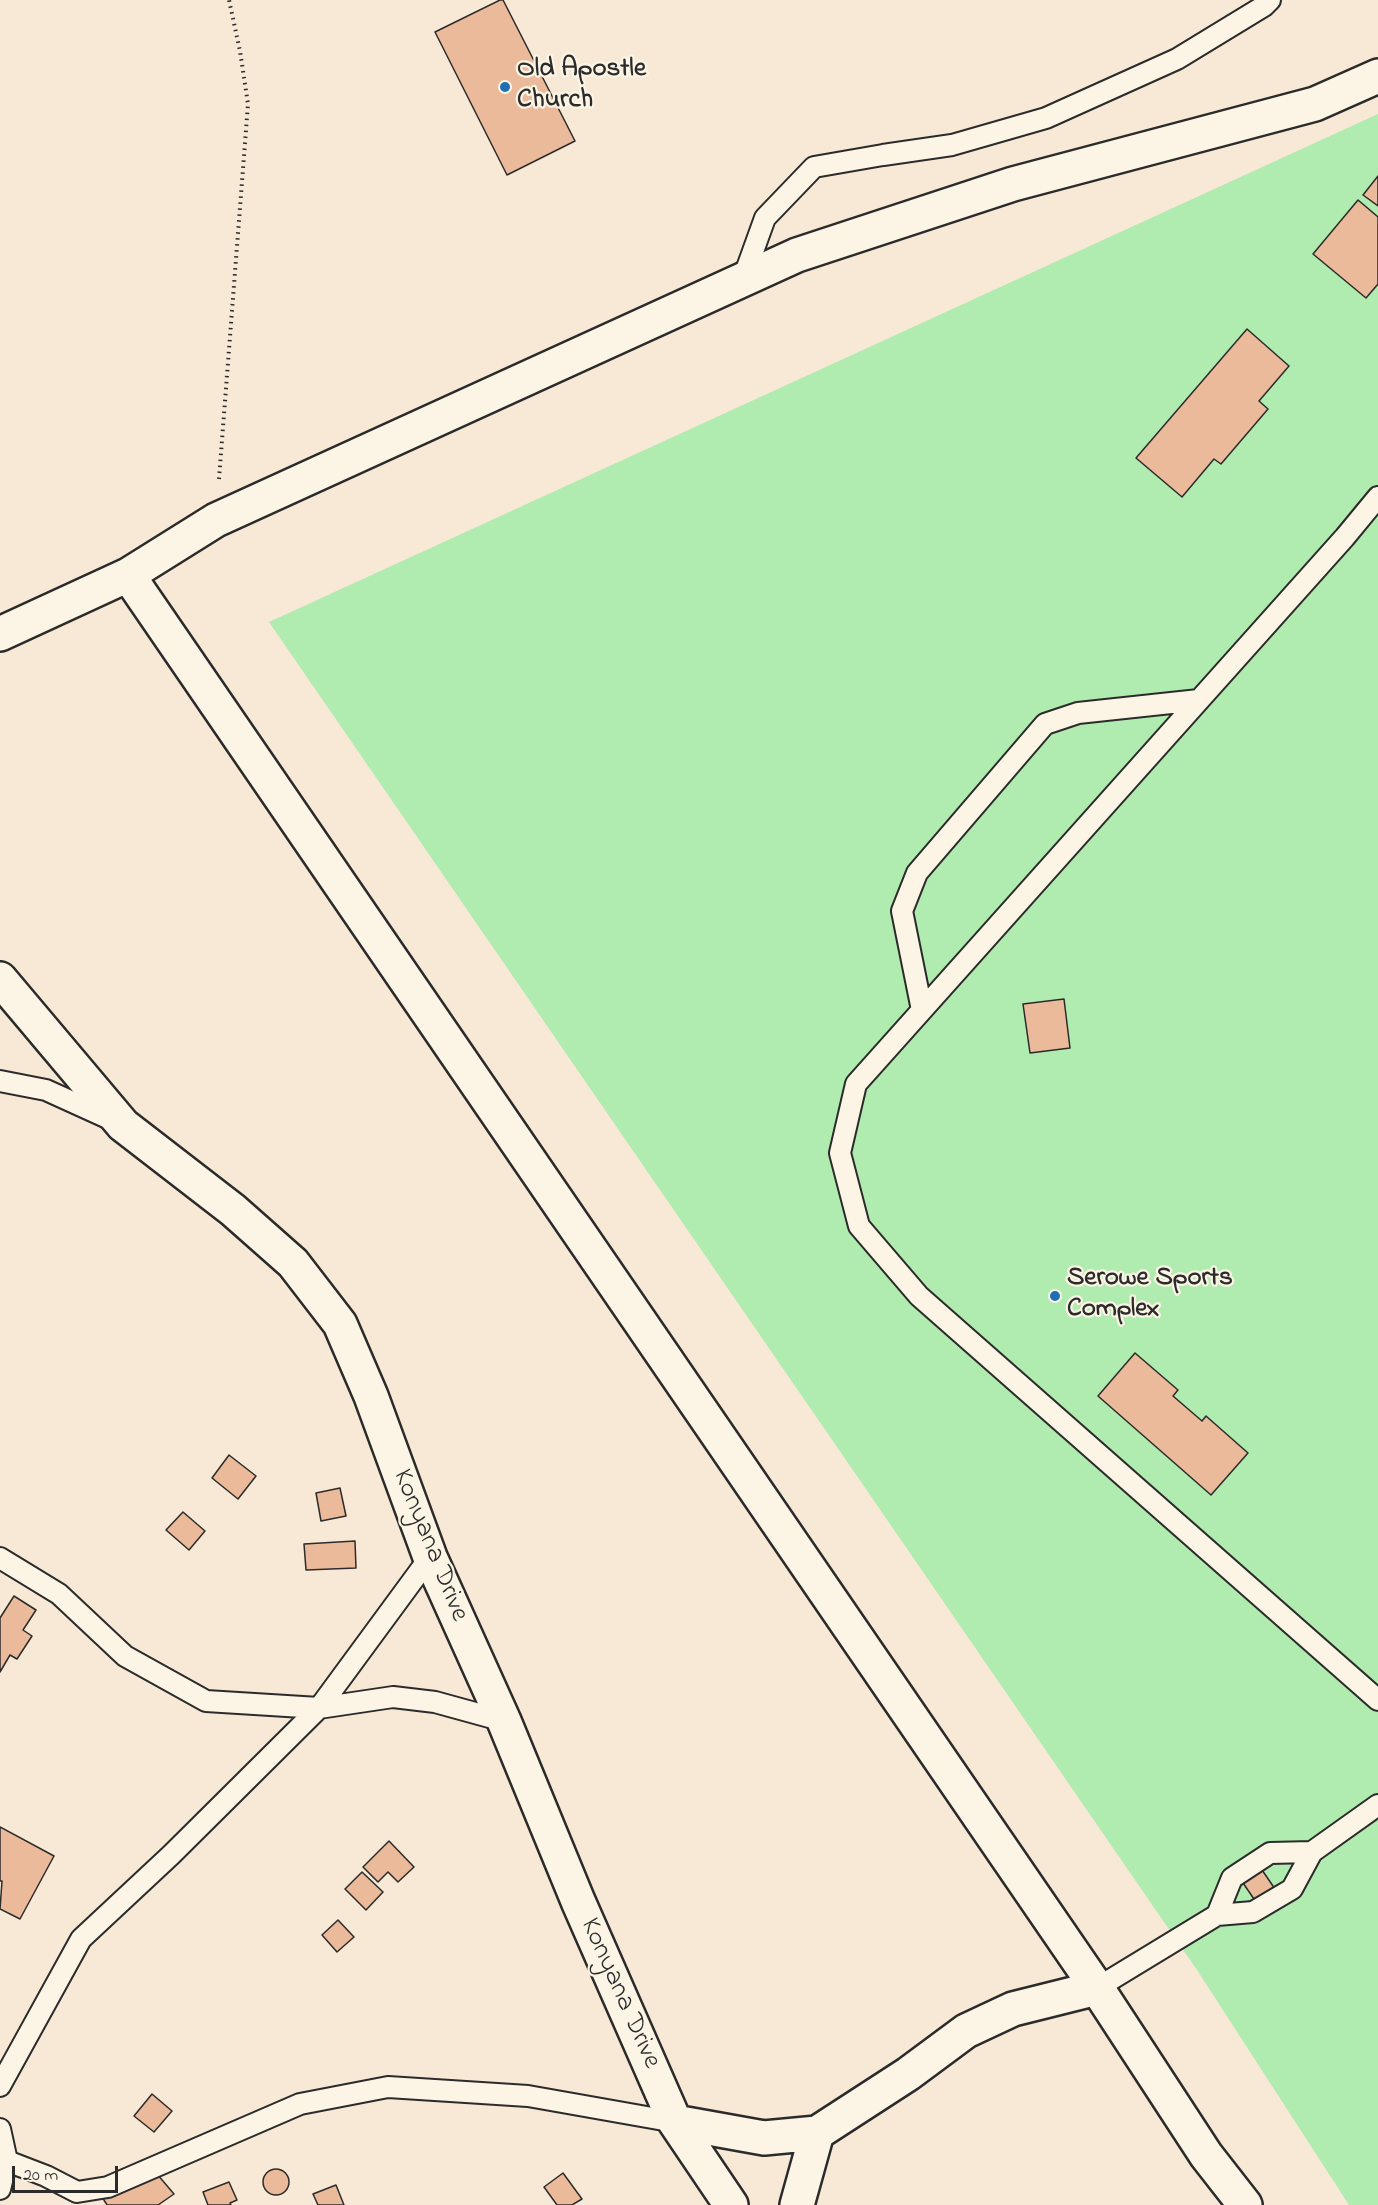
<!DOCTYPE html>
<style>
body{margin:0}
#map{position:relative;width:1378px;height:2205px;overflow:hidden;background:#f8e9d6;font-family:"Indie Flower",sans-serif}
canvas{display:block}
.scale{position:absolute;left:12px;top:2166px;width:106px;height:27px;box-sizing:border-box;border:3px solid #2b2b2b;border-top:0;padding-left:8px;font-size:18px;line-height:21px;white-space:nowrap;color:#2b2b2b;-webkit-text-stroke:4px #fcf5e5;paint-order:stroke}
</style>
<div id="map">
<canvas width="1378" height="2205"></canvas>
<div class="scale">20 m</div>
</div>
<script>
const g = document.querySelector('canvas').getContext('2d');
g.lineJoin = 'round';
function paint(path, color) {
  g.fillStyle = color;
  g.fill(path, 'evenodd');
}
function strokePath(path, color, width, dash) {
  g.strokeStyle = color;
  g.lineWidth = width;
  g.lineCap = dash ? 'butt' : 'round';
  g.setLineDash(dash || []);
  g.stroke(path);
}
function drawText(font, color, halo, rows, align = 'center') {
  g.font = font + ' "Indie Flower",sans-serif';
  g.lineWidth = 4.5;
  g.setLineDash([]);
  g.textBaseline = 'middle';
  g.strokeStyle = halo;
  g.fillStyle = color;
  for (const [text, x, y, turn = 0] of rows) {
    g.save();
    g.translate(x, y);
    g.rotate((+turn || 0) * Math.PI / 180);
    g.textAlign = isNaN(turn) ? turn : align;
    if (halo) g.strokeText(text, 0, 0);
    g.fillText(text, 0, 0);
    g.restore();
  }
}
const green = new Path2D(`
 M1378 114V2205H1349L1197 1970 269 622Z`);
const building = new Path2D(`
 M500 0H503L575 141 507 175 435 32Z
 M1378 176V206L1363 195Z
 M1358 200 1378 217V284L1366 298 1313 254Z
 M1247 329 1289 366 1259 401 1268 409 1221 464 1214 459 1182 497 1136 458Z
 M1064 999 1070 1048 1030 1053 1023 1004Z
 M1135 1353 1178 1390 1173 1396 1202 1421 1206 1416 1248 1453 1211 1495 1098 1396Z
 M229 1455 256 1476 238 1499 212 1478Z
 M340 1488 346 1516 321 1521 316 1493Z
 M183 1512 205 1531 189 1550 166 1530Z
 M355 1541 356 1568 306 1570 304 1544Z
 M14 1596 36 1610 23 1630 32 1636 17 1659 10 1655 0 1672V1618Z
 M0 1827 54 1856 20 1919 0 1909 2 1881H0Z
 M389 1841 414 1867 398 1882 388 1872 378 1882 363 1867Z
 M1260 1867 1275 1889 1256 1902 1241 1880Z
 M362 1872 383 1892 366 1910 345 1889Z
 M338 1920 354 1937 337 1952 322 1935Z
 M152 2094 172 2111 154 2132 134 2116Z
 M263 2182a13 13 0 1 1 26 0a13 13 0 1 1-26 0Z
 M563 2173 582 2199 572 2205H557L544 2187Z
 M157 2174 174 2194 158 2205H107L102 2197Z
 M229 2182 237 2200 230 2203 231 2205H208L203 2192Z
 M336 2185 344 2205H318L313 2194Z`);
const path = new Path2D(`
 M219 479 248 104 240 51 229 0`);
const service = new Path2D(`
 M743 279 765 218 814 167 883 155 952 145 1046 118 1177 59 1264 6 1270 0
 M1378 497 1345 537 856 1084 840 1153 859 1226 919 1296 1378 1700
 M922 1010 902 911 917 873 1045 724 1078 713 1199 700
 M0 1081 46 1090 112 1120
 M0 1558 59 1594 125 1656 206 1701 319 1708 393 1697 435 1702 504 1721
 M1217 1915 1232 1878 1270 1853 1312 1852
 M1097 1988 1217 1915 1253 1912 1292 1889 1312 1852 1378 1805
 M0 2086 81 1939 171 1855 319 1708 430 1557
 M0 2129 7 2161 0 2189
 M7 2161 46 2176 77 2192 108 2187 300 2104 388 2087 528 2096 675 2122`);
const minor = new Path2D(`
 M128 575 1097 1988 1206 2155 1245 2205
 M0 634 128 575 216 520 797 255 1013 184 1315 104 1378 76
 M0 979 123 1125 233 1210 293 1263 340 1324 371 1396 430 1557 504 1721 578 1901 675 2122 731 2205
 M675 2122 764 2138 817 2133
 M797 2205 817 2133 908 2074 966 2031 1013 2009 1097 1988`);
const markers = [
 [505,87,6,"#1f6fb2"],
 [1055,1296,6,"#1f6fb2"]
];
const poiNames = [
 ["Old Apostle",517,71],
 ["Church",517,102],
 ["Serowe Sports",1067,1280],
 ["Complex",1067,1311]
];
const streetNames = [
 ["Konyana Drive",429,1546,68],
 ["Konyana Drive",619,1994,66]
];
paint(green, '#b0ebb0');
paint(building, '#eaba9a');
strokePath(building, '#2b2b2b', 1.5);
strokePath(service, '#2b2b2b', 24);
strokePath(minor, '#2b2b2b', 38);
strokePath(path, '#2b2b2b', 4, [1.5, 4.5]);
strokePath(service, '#fcf5e5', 20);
strokePath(minor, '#fcf5e5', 33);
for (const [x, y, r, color] of markers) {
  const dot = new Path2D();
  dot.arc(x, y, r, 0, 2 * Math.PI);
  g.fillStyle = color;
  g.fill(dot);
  strokePath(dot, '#fcf5e5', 2);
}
drawText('bold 27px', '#2b2b2b', '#fcf5e5', poiNames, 'left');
drawText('27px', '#2b2b2b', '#fcf5e5', streetNames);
</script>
